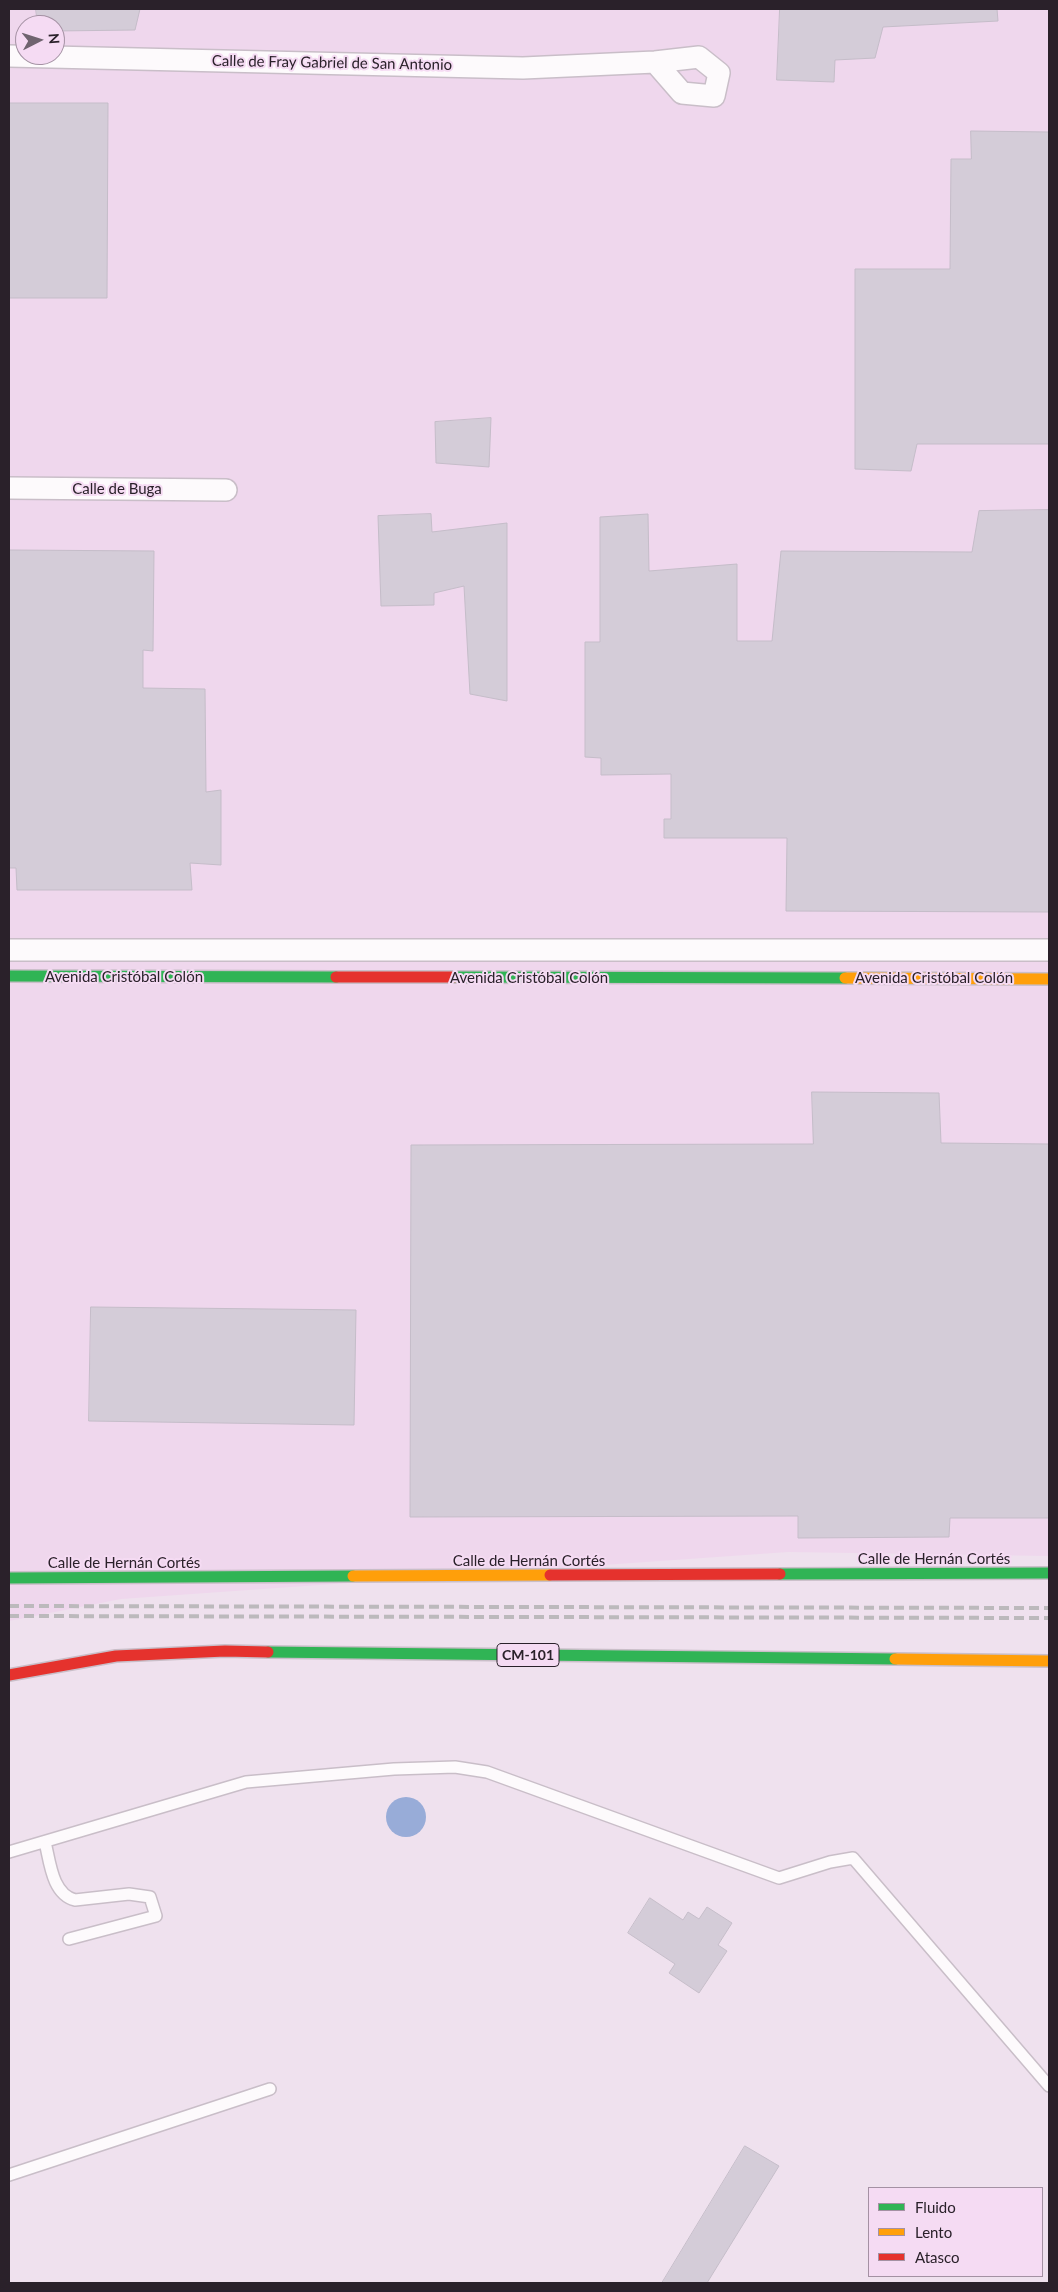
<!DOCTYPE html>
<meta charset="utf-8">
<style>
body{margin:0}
#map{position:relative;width:1058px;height:2292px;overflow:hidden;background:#efe1ee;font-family:Lato,sans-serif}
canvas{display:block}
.frame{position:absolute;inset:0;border:10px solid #2a212a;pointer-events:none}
.legend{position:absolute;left:868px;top:2187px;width:175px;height:90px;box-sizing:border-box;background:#f5dbf3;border:1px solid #a491a3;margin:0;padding:6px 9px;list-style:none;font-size:15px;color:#2a212a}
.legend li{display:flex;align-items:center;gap:10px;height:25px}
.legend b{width:25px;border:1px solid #a491a3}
.north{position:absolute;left:15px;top:15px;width:50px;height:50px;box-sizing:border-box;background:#f5dbf3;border:1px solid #a491a3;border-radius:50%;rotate:85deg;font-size:14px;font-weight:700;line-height:20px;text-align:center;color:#2a212a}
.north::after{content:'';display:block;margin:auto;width:18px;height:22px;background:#6f646f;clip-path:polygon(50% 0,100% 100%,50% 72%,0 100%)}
</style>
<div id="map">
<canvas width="1058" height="2292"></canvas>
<div class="frame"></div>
<ul class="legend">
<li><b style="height:6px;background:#30b455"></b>Fluido</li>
<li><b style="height:6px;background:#ff9f0a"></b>Lento</li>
<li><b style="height:6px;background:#e5322d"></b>Atasco</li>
</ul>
<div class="north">N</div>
</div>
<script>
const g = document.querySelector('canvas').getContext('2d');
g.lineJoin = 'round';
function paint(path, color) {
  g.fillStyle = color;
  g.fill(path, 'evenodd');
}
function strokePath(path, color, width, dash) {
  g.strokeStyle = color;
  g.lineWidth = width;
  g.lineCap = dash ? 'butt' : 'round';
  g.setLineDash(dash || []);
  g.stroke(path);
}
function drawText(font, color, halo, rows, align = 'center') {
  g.font = font + ' Lato,sans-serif';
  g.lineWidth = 4;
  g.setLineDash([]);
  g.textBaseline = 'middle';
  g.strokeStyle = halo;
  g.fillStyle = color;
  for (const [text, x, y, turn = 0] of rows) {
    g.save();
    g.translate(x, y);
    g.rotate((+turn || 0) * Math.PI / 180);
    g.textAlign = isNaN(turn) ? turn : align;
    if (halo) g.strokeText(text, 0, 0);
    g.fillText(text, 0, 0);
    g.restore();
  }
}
const built = new Path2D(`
 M9 9H1049V1556L788 1552 121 1599 9 1621ZM25 25H55V55H25Z`);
const water = new Path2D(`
 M386 1817a20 20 0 1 1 40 0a20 20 0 1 1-40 0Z`);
const building = new Path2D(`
 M36 9H140L135 30 55 31V25H38Z
 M780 9H997L998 21 883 27 875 58 835 60 834 82 777 80Z
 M9 103H108L107 298H9Z
 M971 131 1049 132V444H917L911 471 855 469V269H950L951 159H971Z
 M491 418 489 467 436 463 435 422Z
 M1049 510V912L786 911 787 838H664V819H671V774L601 775V758L585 757V642H600V517L648 514 649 571 737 564V641H772L781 551 972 552 979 511Z
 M431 514 432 532 507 523V701L470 694 464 586 434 593V605L381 606 378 516Z
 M9 550 154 551 153 651 143 650V688L205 689 206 792 221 790V865L190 863 192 890H17L16 868H9Z
 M812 1092 939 1093 941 1143 1049 1144V1518H950L949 1537 798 1538V1516L410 1517 411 1145 813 1144Z
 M91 1307 356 1310 354 1425 89 1421Z
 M650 1898 683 1920 688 1912 699 1919 707 1907 732 1923 718 1945 727 1951 699 1993 669 1973 675 1964 628 1933Z
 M745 2146 779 2166 707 2283H662Z`);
const lane = new Path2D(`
 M45 1842C50 1862 52 1894 75 1900L129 1894 150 1897 156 1916 69 1939
 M9 1852 246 1782 394 1769 455 1767 487 1772 779 1878 830 1862 853 1858 1049 2086
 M9 2175 270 2089`);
const street = new Path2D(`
 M9 56 523 68 655 62 699 57 719 73 714 96 682 93 655 62
 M9 488 226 490
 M9 950H1049`);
const fast = new Path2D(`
 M9 976 336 977
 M454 977 845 978
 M780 1574 1049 1573
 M9 1578 353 1576
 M268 1652 895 1659`);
const slow = new Path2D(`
 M845 978 1049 979
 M353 1576 550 1575
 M895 1659 1049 1661`);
const jam = new Path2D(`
 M336 977H454
 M550 1575 780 1574
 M9 1675 116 1656 225 1651 268 1652`);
const rail = new Path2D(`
 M9 1606 1049 1608
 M9 1616 1049 1618`);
const shields = [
 [528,1655,62]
];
const shieldNames = [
 ["CM-101",528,1655]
];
const streetNames = [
 ["Calle de Fray Gabriel de San Antonio",332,63,1],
 ["Calle de Buga",117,489],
 ["Avenida Cristóbal Colón",124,977],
 ["Avenida Cristóbal Colón",529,978],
 ["Avenida Cristóbal Colón",934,978],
 ["Calle de Hernán Cortés",934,1559],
 ["Calle de Hernán Cortés",529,1561],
 ["Calle de Hernán Cortés",124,1563]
];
paint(built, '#efd7ed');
paint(water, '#98acd8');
paint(building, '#d4ccd8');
strokePath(building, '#c5bdc9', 1);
strokePath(lane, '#c9bec8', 14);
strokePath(street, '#c9bec8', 24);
strokePath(fast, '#c9bec8', 14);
strokePath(slow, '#c9bec8', 14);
strokePath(jam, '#c9bec8', 14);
strokePath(lane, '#fdfafc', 11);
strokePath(street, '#fdfafc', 21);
strokePath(fast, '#30b455', 11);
strokePath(slow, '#ff9f0a', 11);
strokePath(jam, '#e5322d', 11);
strokePath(rail, '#bcb9bc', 4, [10, 5]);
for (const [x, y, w] of shields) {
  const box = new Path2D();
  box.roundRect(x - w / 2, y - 11.5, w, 23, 4);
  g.fillStyle = '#f5dbf3';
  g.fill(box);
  strokePath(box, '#2a212a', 1);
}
drawText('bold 14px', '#2a212a', null, shieldNames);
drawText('15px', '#2a212a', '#f5dbf3', streetNames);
</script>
